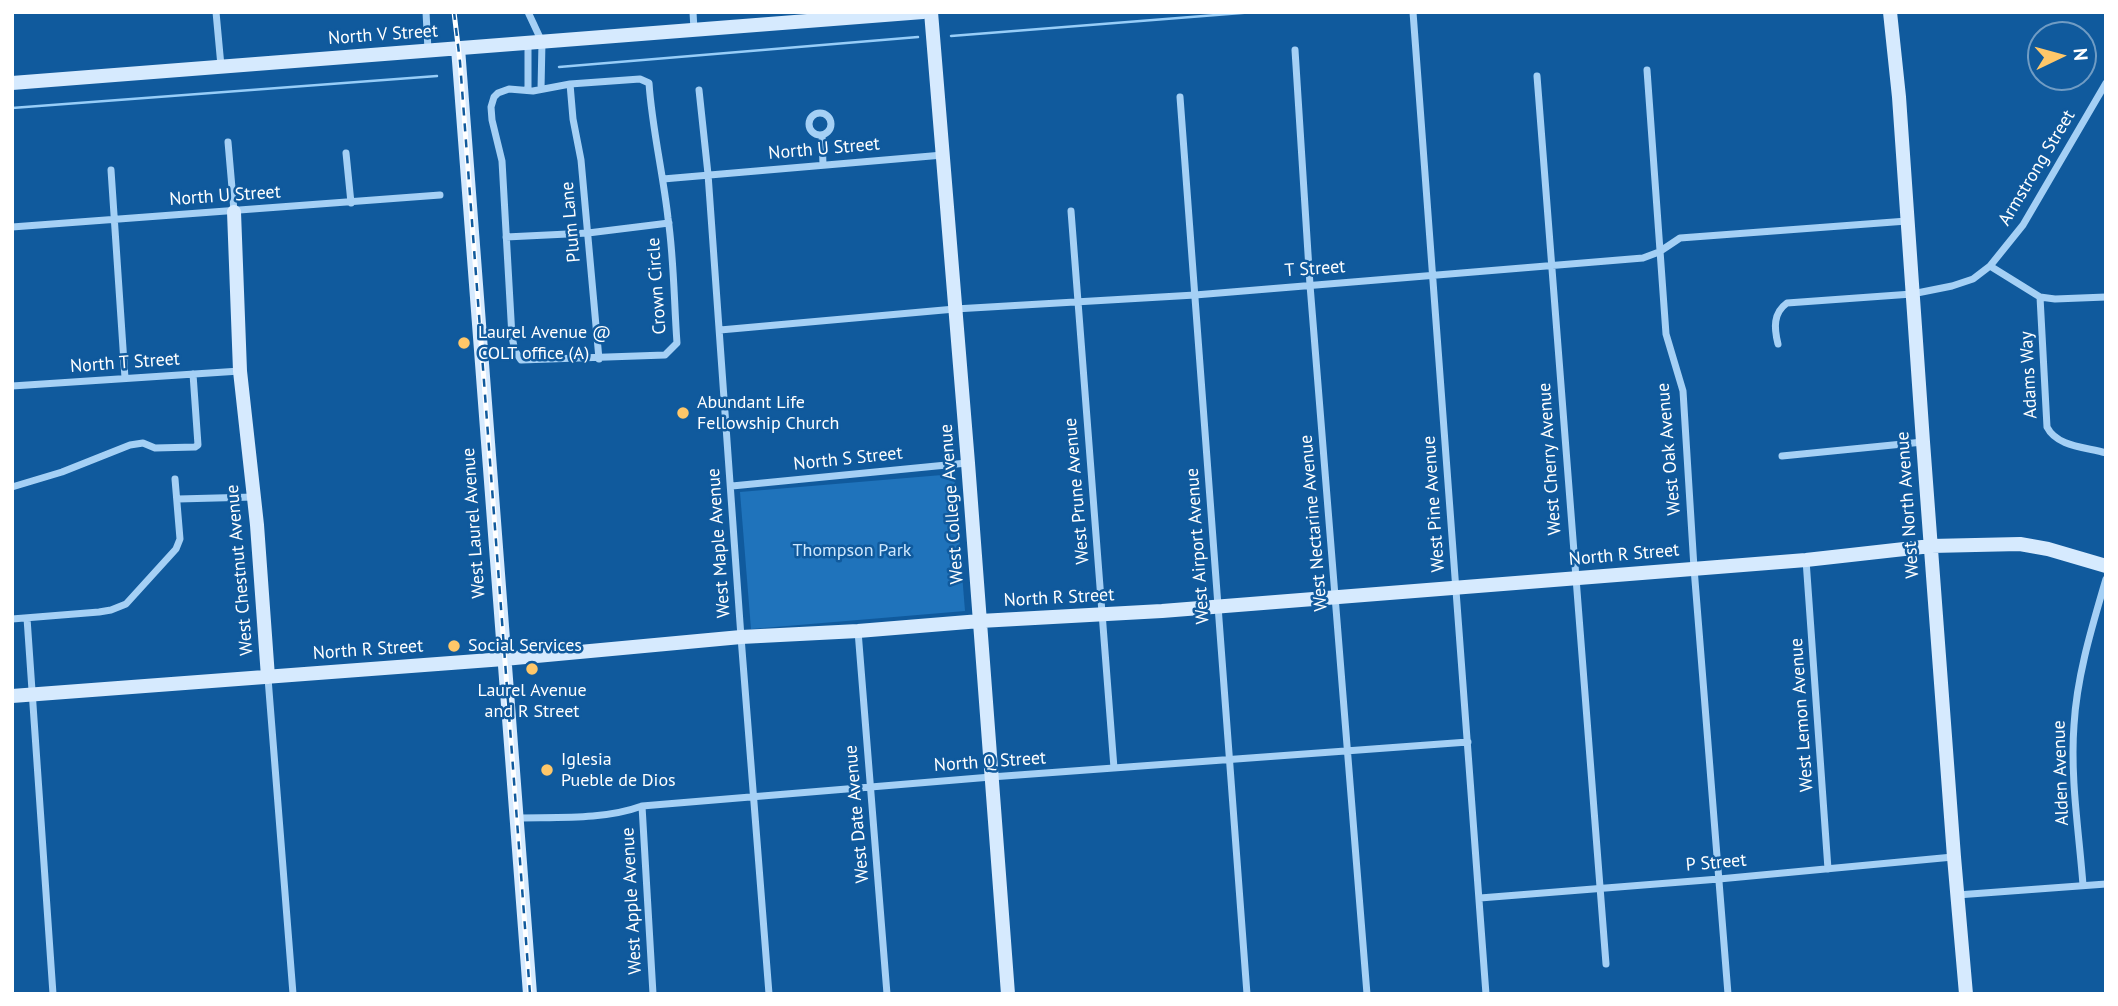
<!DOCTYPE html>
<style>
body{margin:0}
#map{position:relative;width:2118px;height:1006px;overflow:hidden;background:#105a9d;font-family:"PT Sans",sans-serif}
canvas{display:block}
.frame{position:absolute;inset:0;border:14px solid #fff;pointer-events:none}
.north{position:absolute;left:2027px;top:21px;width:70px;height:70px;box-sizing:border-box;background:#105a9d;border:2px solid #709cc4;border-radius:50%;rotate:85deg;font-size:19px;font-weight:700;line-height:28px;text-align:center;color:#fff}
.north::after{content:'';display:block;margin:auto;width:24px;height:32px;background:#ffc769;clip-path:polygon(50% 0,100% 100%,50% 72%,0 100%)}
</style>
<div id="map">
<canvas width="2118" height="1006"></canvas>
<div class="frame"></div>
<div class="north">N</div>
</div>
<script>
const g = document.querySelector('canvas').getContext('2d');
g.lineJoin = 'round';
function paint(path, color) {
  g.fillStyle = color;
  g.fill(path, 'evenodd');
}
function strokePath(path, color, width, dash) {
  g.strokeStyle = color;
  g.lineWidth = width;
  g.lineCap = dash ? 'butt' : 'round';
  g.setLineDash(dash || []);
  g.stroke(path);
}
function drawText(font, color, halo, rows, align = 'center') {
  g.font = font + ' "PT Sans",sans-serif';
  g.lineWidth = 5;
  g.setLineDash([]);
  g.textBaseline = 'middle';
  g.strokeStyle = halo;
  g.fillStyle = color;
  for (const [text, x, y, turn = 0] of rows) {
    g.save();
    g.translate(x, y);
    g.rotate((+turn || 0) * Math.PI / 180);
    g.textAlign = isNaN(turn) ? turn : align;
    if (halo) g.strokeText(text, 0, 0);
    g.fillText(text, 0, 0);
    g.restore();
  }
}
const green = new Path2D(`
 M954 474 965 611 751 629 740 492Z`);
const stream = new Path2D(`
 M951 36 1254 12
 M559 67 918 37
 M12 108 437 76`);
const street = new Path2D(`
 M216 12 221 66
 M426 12 428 50
 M528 12 542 42 541 89
 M693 12 694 30
 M1413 12 1486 994
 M1295 50 1310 285 1367 994
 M1647 70 1666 334 1683 391 1694 568 1728 994
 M1537 76 1606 964
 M640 79 649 83C652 128 663 173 668 218 674 259 674 302 677 343L665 355 521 360 515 351 512 337 502 161 492 120 491 107 494 97 498 93 509 89 533 91 570 84Z
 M570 84 573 119 581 160 599 359
 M528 90V43
 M699 90 708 174 741 637 769 994
 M1180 97 1247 994
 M809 124a11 11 0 1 1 22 0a11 11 0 1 1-22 0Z
 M822 135 823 165
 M228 142 234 211
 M346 153 351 203
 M111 170 125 378
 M663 179 943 155
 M1071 211 1114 768
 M12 227 440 195
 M506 237 588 233 669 223
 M1990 266 2040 297 2055 299 2106 297
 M2040 297 2047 427C2057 447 2086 447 2106 453
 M720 330 955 309 1195 295 1643 258 1659 252 1680 238 1907 221
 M1778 344C1774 328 1773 313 1787 303L1912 294 1952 286 1973 279 1990 266 2023 225 2106 83
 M12 386 240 371
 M1782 456 1923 442
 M732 486 967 463
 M12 487 62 472 130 445 143 443 155 448 195 447 198 445 193 374
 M178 499 254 497
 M1806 560 1828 869
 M27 618 53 994
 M12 619 99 612 111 610 126 604 176 549 180 539 175 479
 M858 631 887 994
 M268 678 293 994
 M642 806 653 994
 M517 818C558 817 604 820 642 806L991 777 1468 742
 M2083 885C2079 832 2070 778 2074 725 2077 675 2092 627 2106 579
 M1957 895 2106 884
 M1480 898 1719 879 1953 857`);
const secondary = new Path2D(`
 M931 12 968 463 1008 994
 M1890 12 1899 97 1923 442 1954 857 1966 994
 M458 48 530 994
 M12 83 923 12
 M234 212 240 371 257 525 268 677
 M12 696 504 659 741 637 858 631 980 621 1162 611 1806 560 1931 546 2020 544 2048 549 2106 566`);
const rail = new Path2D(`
 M454 12 460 62 530 994`);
const markers = [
 [464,343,7,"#ffc769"],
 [683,413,7,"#ffc769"],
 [454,646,7,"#ffc769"],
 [532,669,7,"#ffc769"],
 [547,770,7,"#ffc769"]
];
const streetNames = [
 ["North V Street",383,35,-4],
 ["North U Street",824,149,-5],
 ["Armstrong Street",2037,168,-59],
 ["North U Street",225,196,-4],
 ["Plum Lane",571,222,-95],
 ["T Street",1315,269,-4],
 ["Crown Circle",657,286,-94],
 ["North T Street",125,363,-4],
 ["Adams Way",2029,375,-93],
 ["West Oak Avenue",1669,449,-95],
 ["North S Street",848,459,-6],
 ["West Cherry Avenue",1550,459,-94],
 ["West Prune Avenue",1077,491,-95],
 ["West College Avenue",952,504,-94],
 ["West Pine Avenue",1434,504,-94],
 ["West North Avenue",1908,505,-94],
 ["West Laurel Avenue",474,523,-94],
 ["West Nectarine Avenue",1314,523,-95],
 ["West Maple Avenue",719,543,-94],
 ["West Airport Avenue",1198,546,-94],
 ["North R Street",1624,555,-5],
 ["West Chestnut Avenue",240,570,-95],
 ["North R Street",1059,598,-3],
 ["North R Street",368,650,-4],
 ["West Lemon Avenue",1802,715,-94],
 ["North Q Street",990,762,-4],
 ["Alden Avenue",2061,773,-92],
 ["West Date Avenue",857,814,-95],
 ["P Street",1716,863,-5],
 ["West Apple Avenue",632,901,-93]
];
const poiNames = [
 ["Laurel Avenue @",478,333],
 ["COLT office (A)",478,354],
 ["Abundant Life",697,403],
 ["Fellowship Church",697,424],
 ["Social Services",468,646],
 ["Laurel Avenue",532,691,"center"],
 ["and R Street",532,712,"center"],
 ["Iglesia",561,760],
 ["Pueble de Dios",561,781]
];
const parkNames = [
 ["Thompson Park",852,551]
];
paint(green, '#1f73bb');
strokePath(stream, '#97cdf8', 2.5);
strokePath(street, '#a5d0f5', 7);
strokePath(secondary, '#d6eafe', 14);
strokePath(rail, '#fff', 5);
strokePath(rail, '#105a9d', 2.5, [8]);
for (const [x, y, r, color] of markers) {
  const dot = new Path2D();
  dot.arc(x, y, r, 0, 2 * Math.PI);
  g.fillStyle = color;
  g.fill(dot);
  strokePath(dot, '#105a9d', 2.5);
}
drawText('18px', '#fff', '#105a9d', streetNames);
drawText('18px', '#fff', '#105a9d', poiNames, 'left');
drawText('18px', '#cee8fe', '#105a9d', parkNames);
</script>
